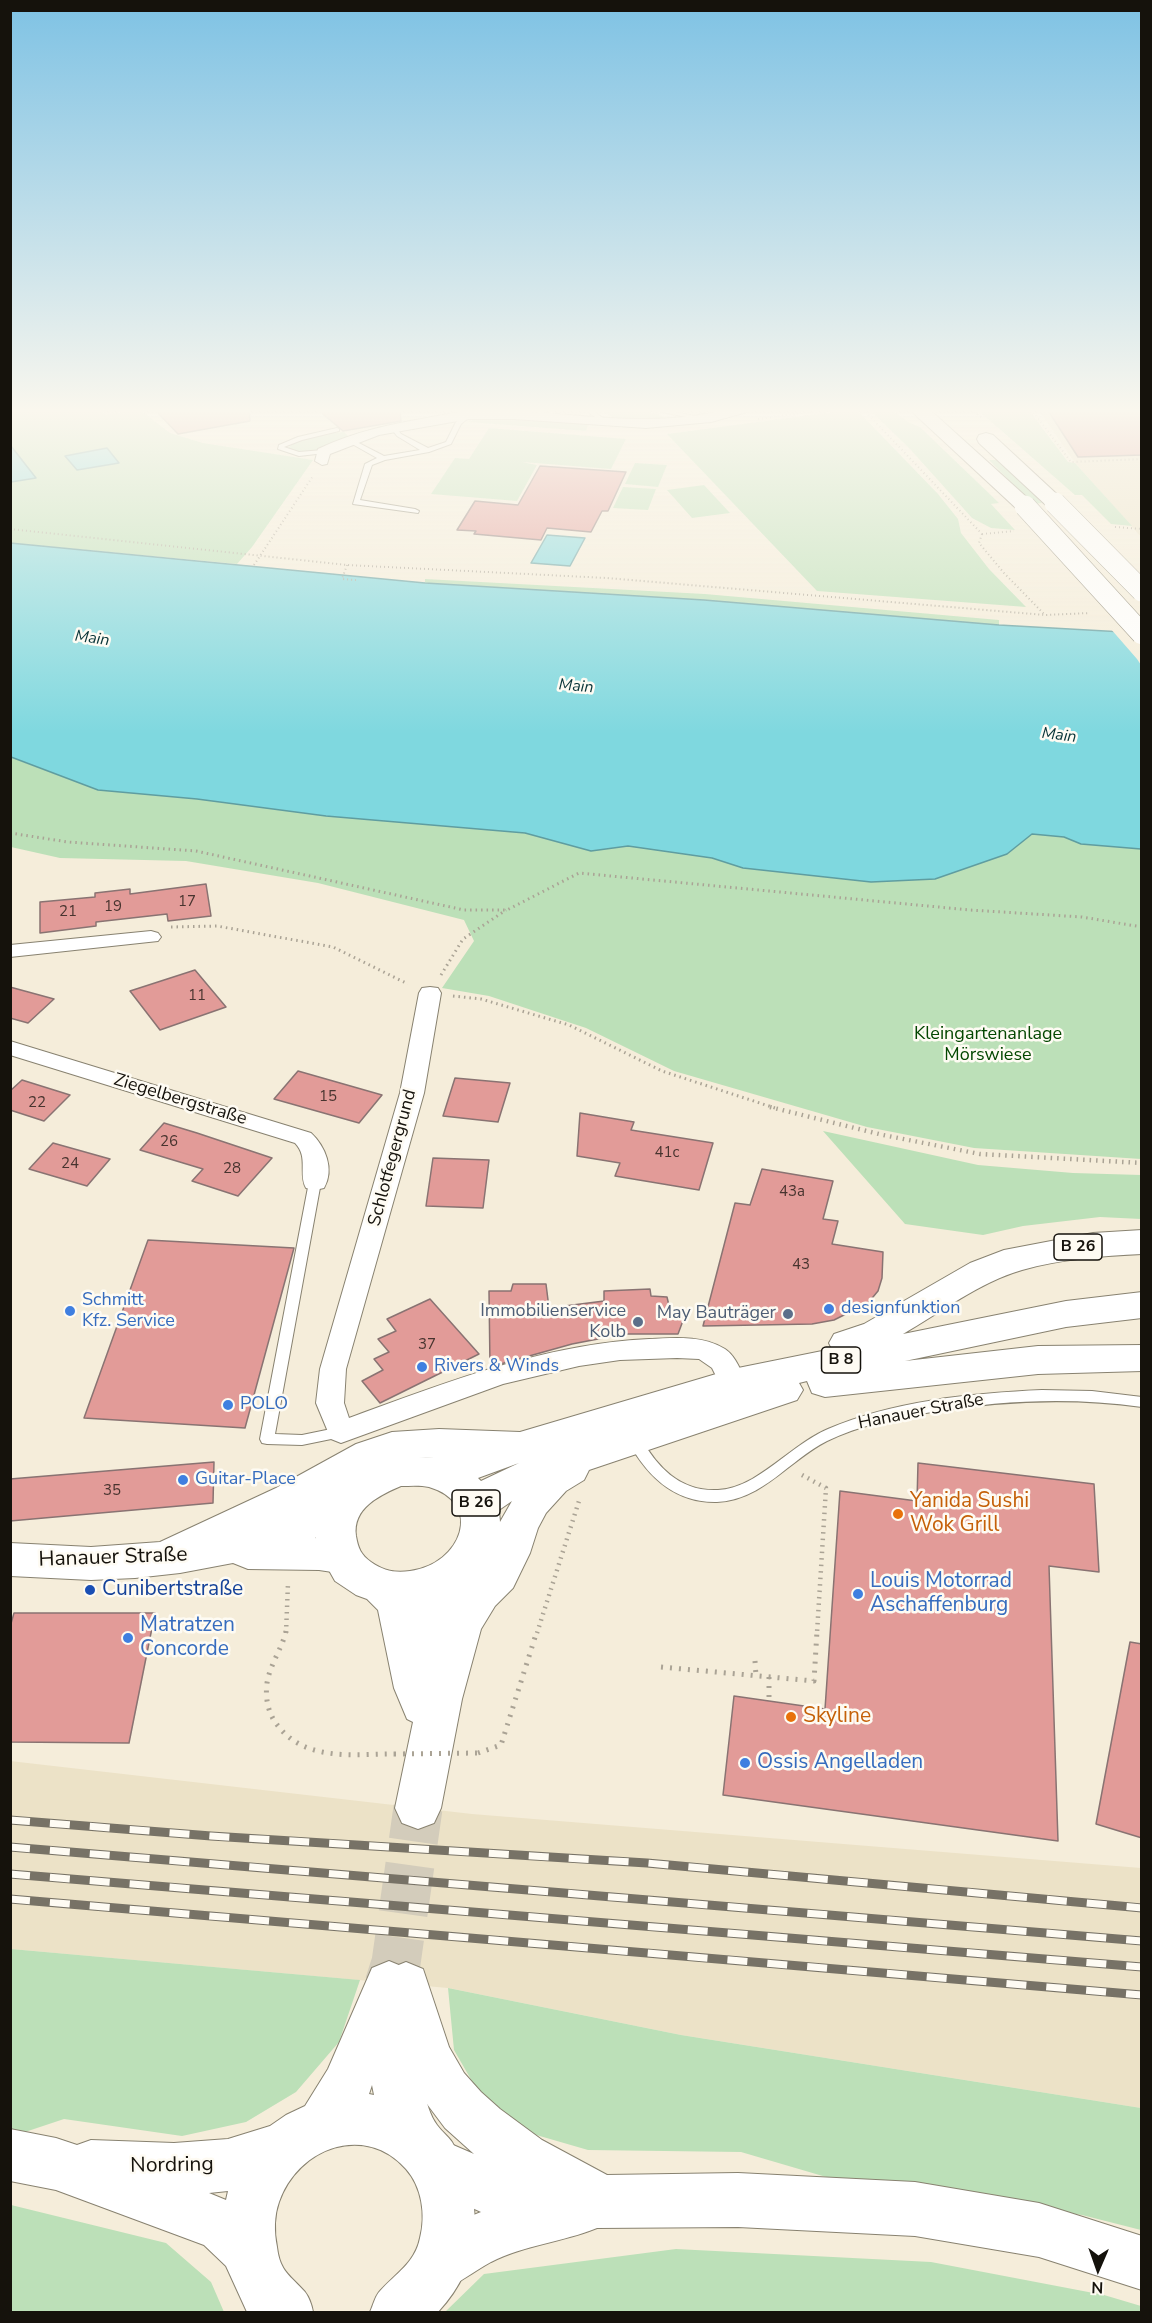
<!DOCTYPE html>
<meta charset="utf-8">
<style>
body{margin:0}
#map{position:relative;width:1152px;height:2323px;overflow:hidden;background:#f5edda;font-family:"Nunito Sans",sans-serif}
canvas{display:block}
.frame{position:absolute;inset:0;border:12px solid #15120c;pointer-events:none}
.north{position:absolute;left:1068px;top:2239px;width:60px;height:60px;-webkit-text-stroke:4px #fefbf3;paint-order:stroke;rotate:182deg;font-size:16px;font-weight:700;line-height:24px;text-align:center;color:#15120c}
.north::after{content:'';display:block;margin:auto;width:21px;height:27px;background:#15120c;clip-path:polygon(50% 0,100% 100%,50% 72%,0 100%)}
</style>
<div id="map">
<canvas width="1152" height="2323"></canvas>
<div class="frame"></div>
<div class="north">N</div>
</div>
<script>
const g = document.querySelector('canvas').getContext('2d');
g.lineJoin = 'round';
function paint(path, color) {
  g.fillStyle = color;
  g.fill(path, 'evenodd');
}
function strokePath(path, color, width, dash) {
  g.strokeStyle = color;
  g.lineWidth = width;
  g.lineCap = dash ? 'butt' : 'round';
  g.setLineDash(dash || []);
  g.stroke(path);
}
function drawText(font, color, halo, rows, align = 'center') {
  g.font = font + ' "Nunito Sans",sans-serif';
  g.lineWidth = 5;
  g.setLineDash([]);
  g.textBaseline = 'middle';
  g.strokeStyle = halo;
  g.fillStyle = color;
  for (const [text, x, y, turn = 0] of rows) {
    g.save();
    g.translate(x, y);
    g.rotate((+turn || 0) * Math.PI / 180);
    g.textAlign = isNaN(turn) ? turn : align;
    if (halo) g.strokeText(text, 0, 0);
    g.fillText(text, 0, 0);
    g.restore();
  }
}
const built = new Path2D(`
 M1038 409H1141V537L1075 463Z
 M10 1761 472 1814 1141 1868V2108L681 2035 448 1988 11 1949Z`);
const green = new Path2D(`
 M10 409H100L106 415 139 409 170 433 203 443 313 460 252 547 237 564 11 543Z
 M612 409H641L665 417 660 419H616L603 412Z
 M856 409 938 494 958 519 961 533 989 569 1026 607 817 591 667 434Z
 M869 409H891L908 422 920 427 999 503 991 504 1015 530 991 528 972 518 910 449Z
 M984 409H1028L1068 462 1075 463 1132 526 1111 524 1082 495H1075L979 411Z
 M481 416 585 424 588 425 586 431 469 422Z
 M489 428 626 439 611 469 522 462 537 465 517 501 431 494 455 458 469 459Z
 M344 432 348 436C330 445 308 460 288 448 298 435 328 434 344 432Z
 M989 460H998L1042 503 1032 504Z
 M635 463 667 465 658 487 625 484Z
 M704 485 730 513 692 518 667 490Z
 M623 487 656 489 648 510 613 508Z
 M425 579 705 594 999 620V625L704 600 425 583Z
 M10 757 98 790 197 799 326 816 525 833 591 851 628 846 712 858 743 868 871 882 935 879 1007 854 1032 834 1064 837 1081 844 1141 849V1159L974 1148 867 1127 674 1071 586 1028 489 996 442 988 474 941 464 920 318 883 186 861 60 858 11 847Z
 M823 1131 978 1165 1073 1173 1141 1175V1219L1100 1217 1023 1226 983 1235 905 1224Z
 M11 1949 360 1980 339 2042 296 2092 246 2122 182 2136 64 2119 22 2133 11 2131Z
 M448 1988 681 2035 1141 2108V2230L1082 2215 850 2184 741 2152 588 2150 526 2132 480 2095 454 2050Z
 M11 2205 166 2243 211 2282 224 2312H11Z
 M676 2249 931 2262 1104 2295 1141 2306V2312H445L484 2274Z`);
const water = new Path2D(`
 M10 446H11L36 478 11 482Z
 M107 448 119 463 77 470 65 456Z
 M547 535 585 538 570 566 531 563Z
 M10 543 425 583 704 600 999 625 1141 633V849L1081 844 1064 837 1032 834 1007 854 935 879 871 882 743 868 712 858 628 846 591 851 525 833 326 816 197 799 98 790 11 757Z`);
const pier = new Path2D(`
 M1110 628 1142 630 1141 665 1137 659Z`);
const building = new Path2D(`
 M154 409H249L250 421 178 434Z
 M317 409H400L401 421 343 431Z
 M1047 409H1142V455L1078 457Z
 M540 466 626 472 608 511H602L591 532 547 528 541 540 474 534 476 531 457 530 475 501 518 505Z
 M206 884 211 916 168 921 167 914 96 922V926L40 933V902L95 897V893L130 889V894Z
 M195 970 226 1007 160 1030 130 991Z
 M10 987 54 999 28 1023 10 1018Z
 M298 1071 382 1095 359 1123 274 1099Z
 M455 1078 510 1083 498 1122 443 1116Z
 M22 1080 70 1095 44 1121 10 1110V1091Z
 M580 1113 634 1122 631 1130 713 1143 699 1190 615 1176 620 1163 577 1156Z
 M164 1123 197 1133 272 1158 238 1196 192 1181 203 1169 140 1150Z
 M53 1143 110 1159 87 1186 29 1169Z
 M433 1158 489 1160 483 1208 426 1206Z
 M762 1169 833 1181 823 1219 838 1221 832 1244 883 1252 882 1278 878 1291 868 1303 834 1320 812 1324 703 1326 735 1203 750 1205Z
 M148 1240 294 1248 245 1428 84 1418Z
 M513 1284H546L549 1308 604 1301V1291L650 1289 651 1296 667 1297 670 1310H687L678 1334H624L572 1344 490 1367 489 1291H511Z
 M430 1299 479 1354 380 1403 362 1381 383 1370 374 1359 389 1352 378 1339 396 1331 387 1319Z
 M214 1462 213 1503 10 1521V1479Z
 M918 1463 1094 1484 1099 1572 1049 1566 1058 1841 723 1795 734 1696 825 1709 840 1491 917 1501Z
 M14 1613H155L129 1743 10 1742V1627Z
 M1130 1642 1142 1644V1838L1096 1824Z`);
const primaryTunnel = new Path2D(`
 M389 1985 396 1963 418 1808`);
const pathFar3 = new Path2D(`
 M863 409 982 534
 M971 409 982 418
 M1031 409 1071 462 1142 459
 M758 419 832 409
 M1115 527 1142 529
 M10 529 347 565 607 578 1045 615 1090 613
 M982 534 1014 531
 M982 534 979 543 1004 573 1045 615
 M254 565 313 476
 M347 565 342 579 356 580`);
const pathFar2 = new Path2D(`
 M10 833 68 842 196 851 464 910H507L579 873 970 910 1082 917 1142 927
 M171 927 217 926 333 947 408 984
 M441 975 463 939 506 910
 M453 996 481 999 569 1025 662 1071 775 1108`);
const pathFar1 = new Path2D(`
 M770 1107 883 1135 980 1154 1142 1163
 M802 1475 826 1488 817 1633
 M286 1633 288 1583
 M537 1633 579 1501`);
const path = new Path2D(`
 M286 1631C282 1649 270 1664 267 1683 265 1698 268 1714 278 1726 306 1762 354 1754 394 1754
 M755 1661 756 1676
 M661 1667 814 1681 817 1631
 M769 1677V1701
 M478 1753 501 1745 537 1631`);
const lane = new Path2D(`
 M533 409H540L552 418 547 419Z
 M584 409H591L608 422 603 423Z
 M647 409H661L705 418 702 420Z
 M468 413 473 414 461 424 451 444 429 452 385 460 372 465 360 500 415 509 419 511 418 513 353 504 365 464 377 458 345 440V438H349L384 456 420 450 397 436 390 427 391 426H395L401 434 428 448 446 442 456 422Z
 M337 428 339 429V431L302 440 284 447 299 452 323 450 325 451V453L299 456 278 449 279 445 298 437Z
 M315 1178 321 1182 275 1434 302 1435 341 1427 346 1428 348 1432 346 1436 341 1437 302 1445 267 1444 262 1443 260 1439 309 1182Z
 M1042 1390 1092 1391 1142 1397V1407C1071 1397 1003 1400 932 1412 896 1418 860 1425 827 1441 789 1460 763 1500 717 1502 674 1503 647 1476 628 1441L630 1437 635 1436 640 1437C657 1467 680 1492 718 1490 758 1488 790 1445 828 1429 892 1401 973 1393 1042 1390Z`);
const street = new Path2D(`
 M728 409H749L747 412 711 422 646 428 514 419H469L379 435 330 454 327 464 322 465 315 461 318 449C355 431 392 424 432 417 449 414 465 410 482 410 564 410 647 431 728 409Z
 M151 931 158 933 161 937 158 941 10 957V945Z
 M430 987 438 988 441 993 424 1093 346 1369 344 1403 349 1418C447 1382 544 1344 649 1339 674 1338 703 1335 725 1349 736 1356 741 1372 747 1383L743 1390 733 1393 723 1390 712 1368 699 1359 677 1358 620 1360 579 1366 503 1384 341 1443 331 1439 316 1403 320 1369 400 1093 419 993 422 988Z
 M10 1041 311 1133C325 1146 335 1169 324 1188L315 1190 306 1188C298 1174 309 1157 295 1143L10 1055Z`);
const secondary = new Path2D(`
 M439 1429 520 1432 534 1437 539 1447 534 1457C489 1472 438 1449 391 1462 371 1468 353 1483 335 1493L341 1491 355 1496 361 1507 355 1518 315 1538 339 1541 353 1545 359 1557 353 1569 339 1573 319 1570 248 1569 233 1563 180 1573 135 1578 91 1580 10 1576V1543L91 1547 160 1542 276 1488 356 1444 392 1432Z
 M406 1962 423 1969 449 2047 464 2073 481 2092 500 2109 542 2140 607 2175 738 2173 915 2182 1039 2203 1142 2236V2290L1039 2257 915 2236 738 2227 597 2228C563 2242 524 2245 491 2262 473 2272 458 2284 439 2292L420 2284 412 2265 420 2246 456 2222 481 2212 418 2183 411 2164 418 2145 437 2138 474 2154 445 2128 415 2088 396 2039 381 1986 389 1969Z`);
const primary = new Path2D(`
 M1142 1230V1254C1102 1256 1060 1259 1022 1270 980 1282 941 1312 903 1334L1066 1301 1142 1292V1318L1066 1327 905 1361 1038 1346 1142 1345V1371L1038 1374 825 1397 812 1393 807 1381 799 1383 803 1390 797 1400 589 1470 584 1480 566 1491 546 1513 538 1528 530 1553 513 1588 495 1606 481 1629 462 1699 441 1808 434 1823 418 1829 402 1823 395 1808 413 1722 407 1719 394 1688 378 1610 367 1599 356 1595 335 1581 317 1549 315 1527 323 1505 329 1494 350 1475 398 1456 435 1458 457 1454 520 1432 733 1369 832 1349 829 1343 834 1334 864 1324 970 1263 1004 1250 1093 1233ZM519 1463 481 1481 478 1478ZM401 1486C410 1486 420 1485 429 1487 484 1503 462 1564 410 1571 395 1573 384 1571 371 1562 361 1555 358 1548 356 1536 352 1508 380 1495 401 1486ZM512 1501 500 1522 499 1510Z
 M389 1961 406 1968C422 2005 416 2051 424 2090 426 2101 430 2116 437 2125 441 2131 448 2136 452 2142 484 2199 485 2262 438 2312H370C373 2306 375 2296 380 2291 396 2273 415 2263 420 2238 426 2215 422 2187 406 2169 366 2123 298 2147 279 2202 274 2216 274 2232 277 2247 280 2272 290 2275 305 2292 309 2297 312 2306 313 2312H247L226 2266 204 2245 56 2190 10 2181V2129L56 2138 77 2145 91 2140 174 2143 228 2139 270 2126 286 2115 305 2106 328 2069 372 1968ZM372 2085 374 2095 369 2094ZM228 2191 226 2200 209 2193Z`);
const highway = new Path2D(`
 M909 409H929L1032 502 1035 506 1032 510H1018Z
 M986 433 993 435 1062 499 1065 503 1062 507H1048L979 443 977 439 979 435Z`);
const rail = new Path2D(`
 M10 1820 211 1836 647 1863 1142 1908
 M10 1847 1142 1941
 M10 1874 1142 1967
 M10 1899 1142 1995`);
const pathBridge = new Path2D(`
 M394 1754 478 1753`);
const highwayBridge = new Path2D(`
 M1055 503 1142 591
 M1025 506 1142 634`);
const markers = [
 [829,1309,6,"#3f7fe0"],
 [70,1311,6,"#3f7fe0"],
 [788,1314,6,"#5c6f8a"],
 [638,1322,6,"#5c6f8a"],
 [422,1367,6,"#3f7fe0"],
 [228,1405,6,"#3f7fe0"],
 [183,1480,6,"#3f7fe0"],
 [898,1514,6,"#e8710a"],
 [90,1590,6,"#1a4fb4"],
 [858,1594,6,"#3f7fe0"],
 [128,1638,6,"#3f7fe0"],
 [791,1717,6,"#e8710a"],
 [745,1763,6,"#3f7fe0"]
];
const numberNames = [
 ["17",187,902],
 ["19",113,907],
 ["21",68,912],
 ["11",197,996],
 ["15",328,1097],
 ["22",37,1103],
 ["26",169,1142],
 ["41c",667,1153],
 ["24",70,1164],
 ["28",232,1169],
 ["43a",792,1192],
 ["43",801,1265],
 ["37",427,1345],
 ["35",112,1491]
];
const farWaternames = [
 ["Main",92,639,8],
 ["Main",576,687,5],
 ["Main",1059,736,7]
];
const shields = [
 [1078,1247,48],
 [841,1360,39],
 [476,1503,48]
];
const shieldNames = [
 ["B 26",1078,1247],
 ["B 8",841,1360],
 ["B 26",476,1503]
];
const parkNames = [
 ["Kleingartenanlage",988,1035],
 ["Mörswiese",988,1056]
];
const streetNames = [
 ["Ziegelbergstraße",180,1100,17],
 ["Schlotfegergrund",393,1158,-75],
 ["Hanauer Straße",921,1412,-11]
];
const shopNames = [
 ["Schmitt",82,1301],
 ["Kfz. Service",82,1322],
 ["designfunktion",841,1309],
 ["Rivers & Winds",434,1367],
 ["POLO",240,1405],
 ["Guitar-Place",195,1480]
];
const serviceNames = [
 ["Immobilienservice",626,1312],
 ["Kolb",626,1333],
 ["May Bauträger",776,1314]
];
const nearFoodnames = [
 ["Yanida Sushi",910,1502],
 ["Wok Grill",910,1526],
 ["Skyline",803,1717]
];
const nearStreetnames = [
 ["Hanauer Straße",113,1558,-2],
 ["Nordring",172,2166,-1]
];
const nearShopnames = [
 ["Louis Motorrad",870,1582],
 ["Aschaffenburg",870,1606],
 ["Matratzen",140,1626],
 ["Concorde",140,1650],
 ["Ossis Angelladen",757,1763]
];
const nearTransitnames = [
 ["Cunibertstraße",102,1590]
];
paint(built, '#ece2c7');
paint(green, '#bce0b8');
paint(water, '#7fd8df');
strokePath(water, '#5f9da0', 1.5);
paint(pier, '#f5edda');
paint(building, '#e29b98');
strokePath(building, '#897372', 1.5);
strokePath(primaryTunnel, '#d3ccbb', 49, [49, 24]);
strokePath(lane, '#888270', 2);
strokePath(street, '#888270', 2);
strokePath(secondary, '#888270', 2);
strokePath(primary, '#888270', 2);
strokePath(highway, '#888270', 2);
strokePath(pathFar3, '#aaa395', 2, [1, 3]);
strokePath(pathFar2, '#aaa395', 3, [1.5, 4]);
strokePath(pathFar1, '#aaa395', 4.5, [1.5, 5]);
strokePath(path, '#aaa395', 5, [2, 7]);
paint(lane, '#fff');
paint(street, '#fff');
paint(secondary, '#fff');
paint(primary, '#fff');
paint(highway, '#fff');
strokePath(rail, '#777266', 9);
strokePath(rail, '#fefbf3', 7, [20]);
strokePath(highwayBridge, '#888270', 22, []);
strokePath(pathBridge, '#aaa395', 5, [2, 7]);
strokePath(highwayBridge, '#fff', 21);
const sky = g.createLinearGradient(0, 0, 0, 734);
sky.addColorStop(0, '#7ec2e4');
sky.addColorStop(0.56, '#faf7ee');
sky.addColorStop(1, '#faf7ee00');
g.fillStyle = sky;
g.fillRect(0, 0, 1152, 734);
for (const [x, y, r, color] of markers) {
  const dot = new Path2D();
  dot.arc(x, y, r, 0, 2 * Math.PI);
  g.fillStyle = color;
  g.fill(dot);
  strokePath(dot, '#fefbf3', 2);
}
drawText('15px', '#48342f', null, numberNames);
drawText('italic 16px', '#083438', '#fefbf3', farWaternames);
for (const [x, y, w] of shields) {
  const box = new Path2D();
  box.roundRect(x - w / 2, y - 13, w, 26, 4.5);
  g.fillStyle = '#fefbf3';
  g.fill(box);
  strokePath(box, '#15120c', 1.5);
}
drawText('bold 16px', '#15120c', null, shieldNames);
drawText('18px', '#034700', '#fefbf3', parkNames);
drawText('18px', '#15120c', '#fefbf3', streetNames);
drawText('18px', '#366cbe', '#fefbf3', shopNames, 'left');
drawText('18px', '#4e5e75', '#fefbf3', serviceNames, 'right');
drawText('21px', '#c56008', '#fefbf3', nearFoodnames, 'left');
drawText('21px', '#15120c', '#fefbf3', nearStreetnames);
drawText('21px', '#366cbe', '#fefbf3', nearShopnames, 'left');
drawText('21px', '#164399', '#fefbf3', nearTransitnames, 'left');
</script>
